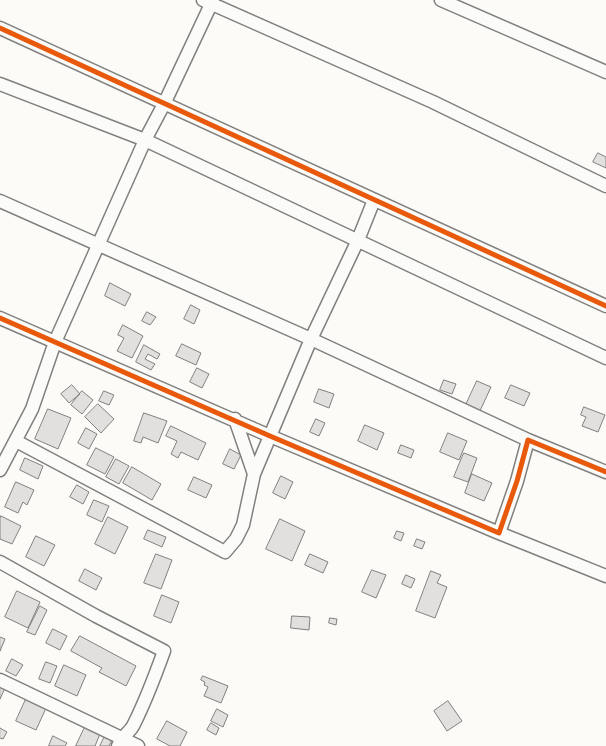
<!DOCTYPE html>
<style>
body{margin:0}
canvas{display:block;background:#fcfbf8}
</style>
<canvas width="606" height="746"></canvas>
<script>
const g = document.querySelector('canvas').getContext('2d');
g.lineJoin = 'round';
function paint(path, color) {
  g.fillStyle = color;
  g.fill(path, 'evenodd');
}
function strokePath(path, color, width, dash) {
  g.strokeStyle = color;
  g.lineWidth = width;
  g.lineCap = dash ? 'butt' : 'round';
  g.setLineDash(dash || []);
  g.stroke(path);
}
const building = new Path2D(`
 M598 153 606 157V168L593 162Z
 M110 283 131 294 125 306 105 296Z
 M191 305 200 310 194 324 184 319Z
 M147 312 156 317 150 325 142 321Z
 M123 325 143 336 132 358 117 351 124 338 118 335Z
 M182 344 201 353 196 365 176 356Z
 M144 345 160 354 157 359 148 354 145 359 155 364 151 370 136 362Z
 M197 368 209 374 202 388 190 382Z
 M444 380 456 384 452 394 440 390Z
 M477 381 491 387 479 413 465 407Z
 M72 385 80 394 69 403 61 394Z
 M511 385 530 393 524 406 505 398Z
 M319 389 334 394 329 408 314 402Z
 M82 391 93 400 82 414 71 405Z
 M104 391 114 395 109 405 99 401Z
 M98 404 114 419 101 433 85 417Z
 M584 407 605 415 598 432 582 426 586 417 581 415Z
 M48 409 71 418 58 449 35 439Z
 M144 413 167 421 158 443 143 437 141 443 134 441Z
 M316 419 325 423 319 436 310 432Z
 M365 425 384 433 377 450 358 441Z
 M171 426 206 443 198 460 181 452 178 458 171 454 177 441 166 436Z
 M86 428 97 434 89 449 78 443Z
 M448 433 467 441 459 460 440 452Z
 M401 445 414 450 411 458 398 453Z
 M96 448 114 457 105 474 87 465Z
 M230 449 241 455 234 469 223 464Z
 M464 453 477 458 468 482 454 477Z
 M25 458 43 466 38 479 20 470Z
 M116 459 129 466 119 484 106 477Z
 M132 467 161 484 152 500 123 483Z
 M472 474 492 483 484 501 465 493Z
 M281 476 293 482 285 499 273 493Z
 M194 477 212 485 206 498 188 490Z
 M16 482 34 490 27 505 23 502 18 513 5 507Z
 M77 485 89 492 83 504 70 497Z
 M94 500 109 506 102 522 87 515Z
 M1 516 21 526 12 544 0 539V519Z
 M108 517 128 527 115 554 95 544Z
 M280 519 305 531 292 561 266 549Z
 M148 530 166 537 162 547 144 539Z
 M397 531 404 533 401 541 394 538Z
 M36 536 55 545 44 566 26 557Z
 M417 539 425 542 422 549 414 546Z
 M156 554 172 560 161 589 144 583Z
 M310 554 328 562 323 573 305 565Z
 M85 569 102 578 96 590 79 581Z
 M372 570 386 575 376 598 362 592Z
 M431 571 441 575 437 583 447 587 435 618 416 611Z
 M406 575 415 579 411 588 402 584Z
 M17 591 40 602 28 628 5 617Z
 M162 595 179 602 171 623 154 616Z
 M40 606 47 610 35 635 27 632Z
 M292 616 310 617 309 630 291 628Z
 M330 618 337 619 336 625 329 623Z
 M53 629 67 636 60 650 46 643Z
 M80 636 136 666 126 686 99 672 102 668 71 651Z
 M0 637 5 639 0 651Z
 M12 659 23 665 16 676 6 671Z
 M46 662 57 666 50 683 39 679Z
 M64 665 86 675 77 696 55 686Z
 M203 676 228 686 221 703 204 696 208 687 204 685 205 682 201 680Z
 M0 686 5 688 0 699Z
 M27 697 47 706 36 730 16 721Z
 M448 701 462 721 447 731 434 711Z
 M217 709 228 715 223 727 211 721Z
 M167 721 187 732 180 746H170L157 739Z
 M211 723 219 728 216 735 207 730Z
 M85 727 100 734 95 746H76Z
 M0 728 7 732 3 739 0 738Z
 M53 736 67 743 65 746H49Z
 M105 736 112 740 109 746H100Z`);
const minor = new Path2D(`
 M203 0 433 102 606 186
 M441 0 606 72
 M0 28 606 306
 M0 84 145 140 606 358
 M0 201 311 339 528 440
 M0 318 270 436 499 533 517 481 528 440 606 472
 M16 441 225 552 236 539 243 525 254 474 235 419
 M0 470 32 409 55 342 145 140 164 104 213 0
 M254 474 311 339 358 240 374 200
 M499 533 606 576
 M0 562 96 616 164 651C155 676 146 700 134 724 130 733 122 735 118 746
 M0 680 138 746`);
const cycleway = new Path2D(`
 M0 28 606 306
 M0 318 270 436 499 533 517 481 528 440 606 472`);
paint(building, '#e1e0de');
strokePath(building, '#81807f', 1);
strokePath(minor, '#81807f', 15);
strokePath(minor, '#fbfbf9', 12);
strokePath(cycleway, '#e8590c', 5);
</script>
